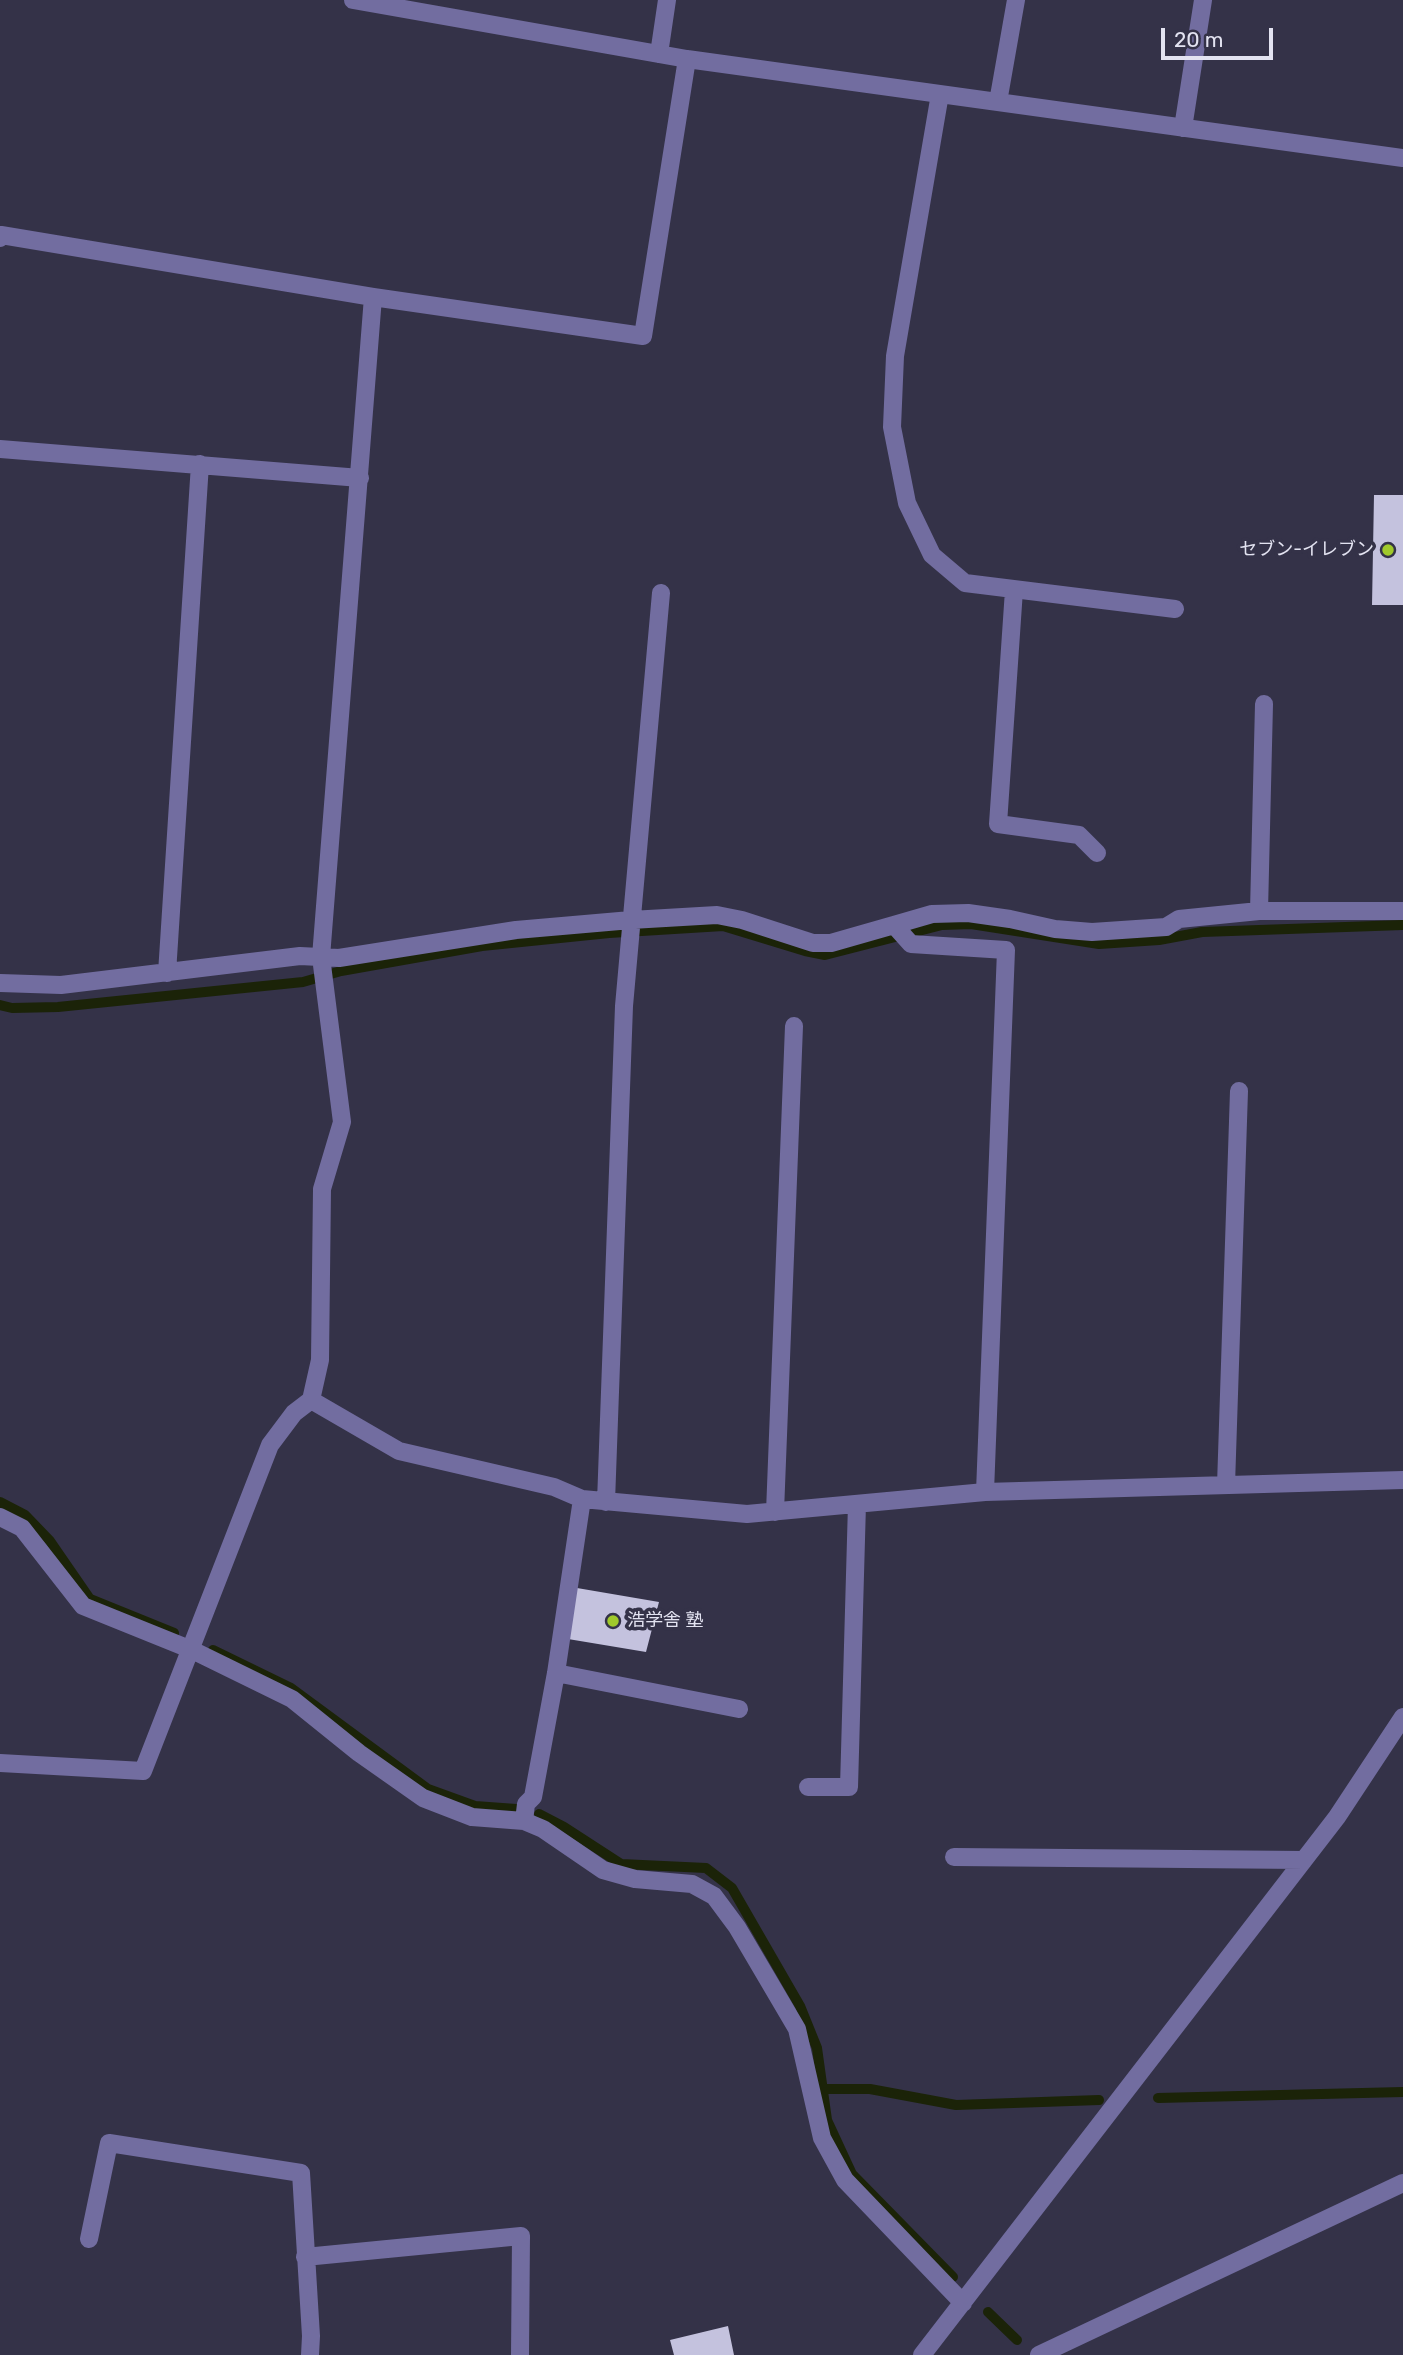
<!DOCTYPE html>
<meta charset="utf-8">
<style>
body{margin:0}
#map{position:relative;width:1403px;height:2355px;overflow:hidden;background:#343248;font-family:Rubik,sans-serif}
canvas{display:block}
.scale{position:absolute;left:1161px;top:28px;width:112px;height:32px;box-sizing:border-box;border:4px solid #e3e3f1;border-top:0;padding-left:9px;font-size:21px;line-height:24px;white-space:nowrap;color:#e3e3f1;-webkit-text-stroke:5px #343248;paint-order:stroke}
</style>
<div id="map">
<canvas width="1403" height="2355"></canvas>
<div class="scale">20 m</div>
</div>
<script>
const g = document.querySelector('canvas').getContext('2d');
g.lineJoin = 'round';
function strokePath(path, color, width, dash) {
  g.strokeStyle = color;
  g.lineWidth = width;
  g.lineCap = dash ? 'butt' : 'round';
  g.setLineDash(dash || []);
  g.stroke(path);
}
function paint(path, color) {
  g.fillStyle = color;
  g.fill(path, 'evenodd');
}
function drawText(font, color, halo, rows, align = 'center') {
  g.font = font + ' Rubik,"Noto Sans JP",sans-serif';
  g.lineWidth = 7;
  g.setLineDash([]);
  g.textBaseline = 'middle';
  g.strokeStyle = halo;
  g.fillStyle = color;
  for (const [text, x, y, turn = 0] of rows) {
    g.save();
    g.translate(x, y);
    g.rotate((+turn || 0) * Math.PI / 180);
    g.textAlign = isNaN(turn) ? turn : align;
    if (halo) g.strokeText(text, 0, 0);
    g.fillText(text, 0, 0);
    g.restore();
  }
}
const stream = new Path2D(`
 M0 1005 12 1008 58 1007 303 982 341 971 482 946 609 933 723 926 805 951 825 955 942 925 971 924 1099 944 1159 940 1202 932 1403 925
 M0 1502 25 1515 50 1541 90 1599 174 1633
 M213 1650 291 1688 428 1789 475 1806 516 1809
 M539 1814 564 1827 621 1864 706 1868 732 1888 800 2006 817 2048 827 2120 852 2174 953 2277
 M823 2089H870L956 2105 1099 2100
 M1158 2098 1403 2092
 M988 2312 1017 2340`);
const building = new Path2D(`
 M1374 495H1403V605H1372Z
 M577 1588 659 1602 646 1652 568 1639Z
 M728 2326 734 2355H674L670 2340Z`);
const minor = new Path2D(`
 M353 0 687 59 1403 158
 M659 54 667 0
 M940 94 895 356 892 427 907 503 932 555 965 583 1175 609
 M998 102 1016 0
 M1183 128 1203 0
 M0 238 1 235 373 297 643 336 687 59
 M0 449 360 478
 M1014 590 998 824 1079 835 1097 853
 M1259 911 1264 704
 M1403 911H1259L1179 919 1166 927 1092 932 1055 929 1010 919 968 913 932 914 894 925 911 944 1006 950 985 1492 1403 1480
 M167 973 200 464
 M0 983 61 985 300 956 339 958 516 930 631 920 717 915 742 920 813 943H831L894 925
 M311 1400 399 1451 554 1487 582 1499
 M1226 1485 1239 1091
 M606 1502 624 1006 661 593
 M775 1512 794 1026
 M0 1517 22 1528 83 1606 192 1650 292 1699 359 1753 423 1798 472 1817 524 1821 543 1829 603 1870 635 1879 692 1884 714 1896 737 1927 797 2029 822 2138 845 2180 963 2303
 M556 1673 739 1709
 M0 1763 143 1771 270 1445 294 1413 311 1400 320 1360 322 1189 342 1122 321 957 373 297
 M808 1787H849L857 1504
 M524 1821 526 1804 533 1797 556 1673 582 1499 747 1514 985 1492
 M954 1857 1304 1860
 M89 2239 109 2143 301 2173 311 2336 310 2355
 M305 2257 521 2236 520 2355
 M922 2355 1337 1817 1403 1717
 M1039 2355 1403 2183`);
const markers = [
 [1388,550,7,"#a0c92b"],
 [613,1621,7,"#a0c92b"]
];
const poiNames = [
 ["セブン-イレブン",1374,550],
 ["浩学舎 塾",627,1621,"left"]
];
strokePath(stream, '#1b2308', 10);
paint(building, '#c4c2de');
strokePath(minor, '#726da0', 18);
for (const [x, y, r, color] of markers) {
  const dot = new Path2D();
  dot.arc(x, y, r, 0, 2 * Math.PI);
  g.fillStyle = color;
  g.fill(dot);
  strokePath(dot, '#343248', 2.5);
}
drawText('18px', '#e3e3f1', '#343248', poiNames, 'right');
</script>
